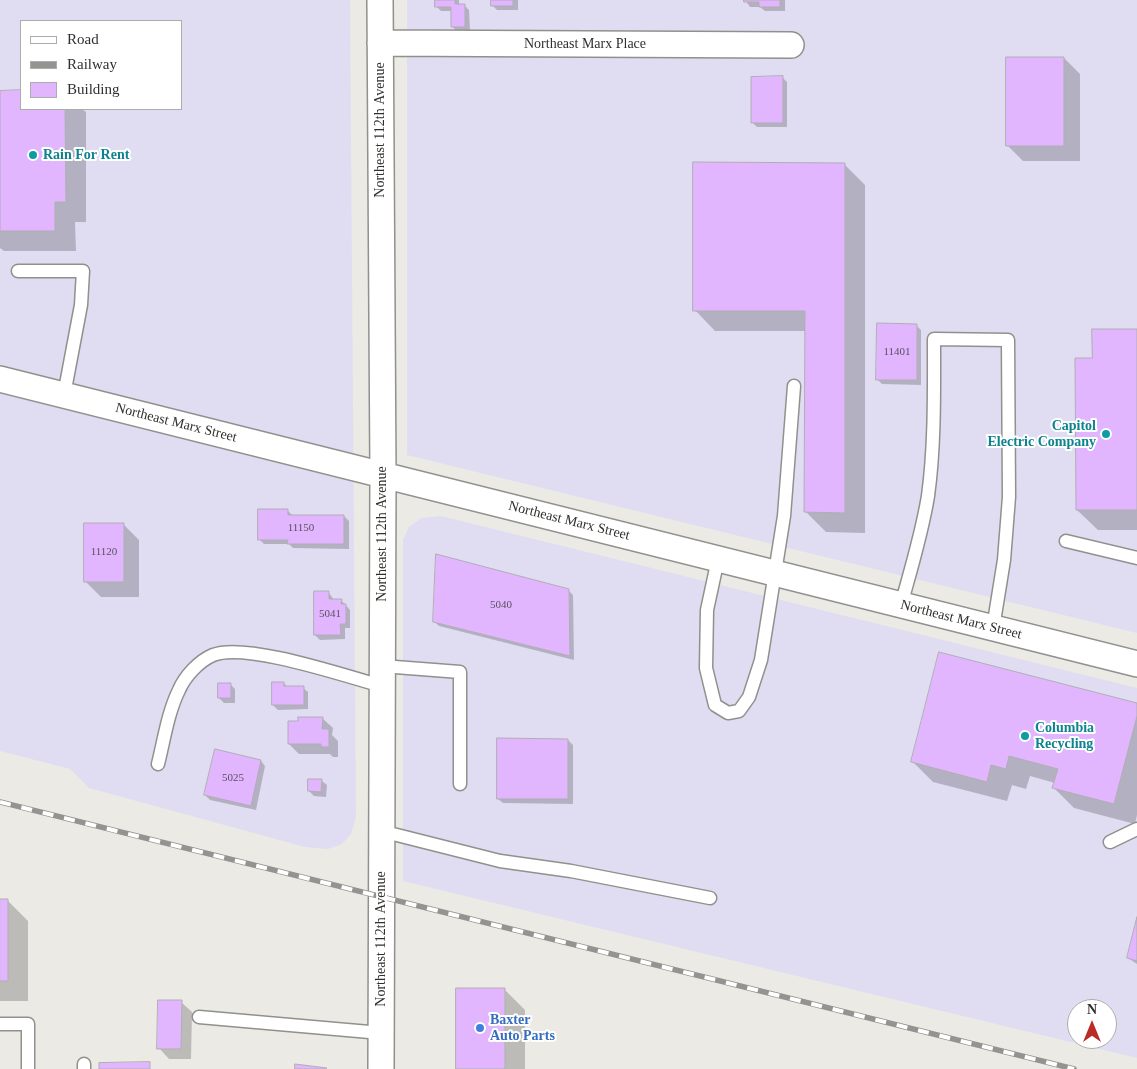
<!DOCTYPE html>
<style>
body{margin:0}
#map{position:relative;width:1137px;height:1069px;overflow:hidden;background:#ebeae5;font-family:Georgia,serif}
canvas{display:block}
.legend{position:absolute;left:20px;top:20px;width:162px;height:90px;box-sizing:border-box;background:#fff;border:1px solid #acacab;margin:0;padding:6px 9px;list-style:none;font-size:15px;color:#302f2d}
.legend li{display:flex;align-items:center;gap:10px;height:25px}
.legend b{width:25px;border:1px solid #acacab}
.north{position:absolute;left:1067px;top:999px;width:50px;height:50px;box-sizing:border-box;background:#fff;border:1px solid #acacab;border-radius:50%;rotate:0deg;font-size:14px;font-weight:700;line-height:20px;text-align:center;color:#302f2d}
.north::after{content:'';display:block;margin:auto;width:18px;height:22px;background:#bb2c28;clip-path:polygon(50% 0,100% 100%,50% 72%,0 100%)}
</style>
<div id="map">
<canvas width="1137" height="1069"></canvas>
<ul class="legend">
<li><b style="height:6px;background:#fff"></b>Road</li>
<li><b style="height:6px;background:#94938f"></b>Railway</li>
<li><b style="height:14px;background:#e1b6fe"></b>Building</li>
</ul>
<div class="north">N</div>
</div>
<script>
const g = document.querySelector('canvas').getContext('2d');
g.lineJoin = 'round';
function paint(path, color) {
  g.fillStyle = color;
  g.fill(path, 'evenodd');
}
function strokePath(path, color, width, dash) {
  g.strokeStyle = color;
  g.lineWidth = width;
  g.lineCap = dash ? 'butt' : 'round';
  g.setLineDash(dash || []);
  g.stroke(path);
}
function drawText(font, color, halo, rows, align = 'center') {
  g.font = font + ' Georgia,serif';
  g.lineWidth = 4;
  g.setLineDash([]);
  g.textBaseline = 'middle';
  g.strokeStyle = halo;
  g.fillStyle = color;
  for (const [text, x, y, turn = 0] of rows) {
    g.save();
    g.translate(x, y);
    g.rotate((+turn || 0) * Math.PI / 180);
    g.textAlign = isNaN(turn) ? turn : align;
    if (halo) g.strokeText(text, 0, 0);
    g.fillText(text, 0, 0);
    g.restore();
  }
}
const industrial = new Path2D(`
 M0 0H350L356 817 351 834 342 844 328 849 305 847 89 788 70 769 0 751ZM21 21H181V109H21Z
 M407 0H1137V633L407 455Z
 M441 516 1137 688V1058L403 881V540L409 527 421 518ZM1077 1009H1107V1039H1077Z`);
const shadow = new Path2D(`
 M436 0H459V5H464L469 10 470 31 457 32 453 27 452 11H441L436 6Z
 M492 0H518V10H497L492 5Z
 M745 0H785V11H765L760 7H750Z
 M1064 58 1080 74V161H1023L1007 145Z
 M782 77 787 82V127H757L752 122Z
 M0 92H21V109H82L86 112V222H75L76 251H4L0 248Z
 M844 164 865 185V533L826 532 806 512V331H715L695 310Z
 M916 325 921 330V385L882 384 877 379Z
 M1137 330V530H1098L1077 510Z
 M287 510 292 515 344 516 349 521V549L293 548 289 544H264L259 539Z
 M123 524 139 540V597H101L85 581Z
 M568 590 573 595 574 660 439 626 434 621Z
 M329 593 334 600H341L350 610V628H345V639L320 640 315 635Z
 M284 683 288 688H303L308 692V709L278 710 273 705Z
 M230 684 235 689V703H224L219 698Z
 M1137 705V815L1135 824 1074 808 1054 788 1055 783 1030 776 1026 789 1012 785 1007 801 933 782 912 761Z
 M322 718 333 728 332 735 338 741V757H333L330 754H299L289 744Z
 M568 740 573 745V804L503 803 498 799Z
 M261 761 265 766 256 810 210 800 205 795Z
 M322 781 327 785 326 797 314 796 309 791Z
 M0 900H7L28 921V1001H0Z
 M1137 922V964L1128 958Z
 M504 989 525 1010V1069H457Z
 M181 1002 192 1012 191 1059H169L159 1048Z`);
const building = new Path2D(`
 M435 0H455V4H465V27H451V7H435Z
 M491 0H513V6H491Z
 M744 0H780V7H759V2H744Z
 M1006 57H1064V146H1006Z
 M783 76V123H751V77Z
 M21 90V109H65L66 202H55V231H0V91Z
 M693 162 845 163V513L804 512 805 311H693Z
 M877 323 917 324V380H876Z
 M1092 329H1137V510H1076L1075 358H1092Z
 M258 509H288V515H344V544H287L288 540H258Z
 M84 523H124V582H84Z
 M436 554 569 589 570 656 433 622Z
 M314 591H329V599H342L341 604H346V624H340L341 635H314Z
 M939 652 1137 703V716L1114 804 1052 788 1058 769 1009 756 1006 769 991 765 987 782 911 762Z
 M272 682H284V686H304V705H272Z
 M218 683H231V698H218Z
 M298 717H323L322 729H329V747H321V744H288V721H298Z
 M497 738 568 739V799H497Z
 M215 749 261 760 251 806 204 795Z
 M308 779H322L321 792 308 791Z
 M0 899H8V981H0Z
 M1137 917V961L1127 958Z
 M456 988H505V1069H456Z
 M158 1000H182L181 1049H157Z
 M150 1062V1069H99V1063Z
 M295 1064 327 1068 326 1069H295Z`);
const service = new Path2D(`
 M18 271H83L81 305 64 395
 M1066 541 1137 558
 M718 559 707 610 706 668 715 705 728 713 739 711 749 697 761 660 784 516 794 386
 M901 605C911 569 922 533 928 496 935 445 934 390 934 339L1008 340 1009 497 1004 560 993 628
 M382 666 460 672V784
 M158 764C164 740 168 712 179 690 185 676 199 661 213 655 246 642 345 676 382 686
 M381 831 500 861 571 871 710 898
 M1110 842 1137 829
 M199 1017 381 1033
 M0 1024H28V1069
 M84 1069V1064`);
const minor = new Path2D(`
 M380 0 383 474 381 1069
 M380 43 791 45
 M0 379 1137 664`);
const rail = new Path2D(`
 M0 802 1074 1069`);
const markers = [
 [33,155,5,"#0f9aa8"],
 [1106,434,5,"#0f9aa8"],
 [1025,736,5,"#0f9aa8"],
 [480,1028,5,"#3f7fe0"]
];
const numberNames = [
 ["11401",897,352],
 ["11150",301,528],
 ["11120",104,552],
 ["5040",501,605],
 ["5041",330,614],
 ["5025",233,778]
];
const streetNames = [
 ["Northeast Marx Place",585,44],
 ["Northeast 112th Avenue",380,130,-90],
 ["Northeast Marx Street",176,423,14],
 ["Northeast Marx Street",569,521,14],
 ["Northeast 112th Avenue",382,534,-90],
 ["Northeast Marx Street",961,620,14],
 ["Northeast 112th Avenue",381,939,-90]
];
const cultureNames = [
 ["Rain For Rent",43,155],
 ["Capitol",1096,426,"right"],
 ["Electric Company",1096,442,"right"],
 ["Columbia",1035,728],
 ["Recycling",1035,744]
];
const shopNames = [
 ["Baxter",490,1020],
 ["Auto Parts",490,1036]
];
paint(industrial, '#e0ddf3');
paint(shadow, '#0003');
paint(building, '#e1b6fe');
strokePath(building, '#b1aeb3', 1);
strokePath(service, '#91908c', 15);
strokePath(minor, '#91908c', 28);
strokePath(service, '#fff', 12);
strokePath(minor, '#fff', 25);
strokePath(rail, '#94938f', 5.5);
strokePath(rail, '#fff', 4, [11]);
for (const [x, y, r, color] of markers) {
  const dot = new Path2D();
  dot.arc(x, y, r, 0, 2 * Math.PI);
  g.fillStyle = color;
  g.fill(dot);
  strokePath(dot, '#fff', 2);
}
drawText('11px', '#5c5161', null, numberNames);
drawText('14px', '#302f2d', '#fff', streetNames);
drawText('bold 14px', '#0d838f', '#fff', cultureNames, 'left');
drawText('bold 14px', '#366cbe', '#fff', shopNames, 'left');
</script>
